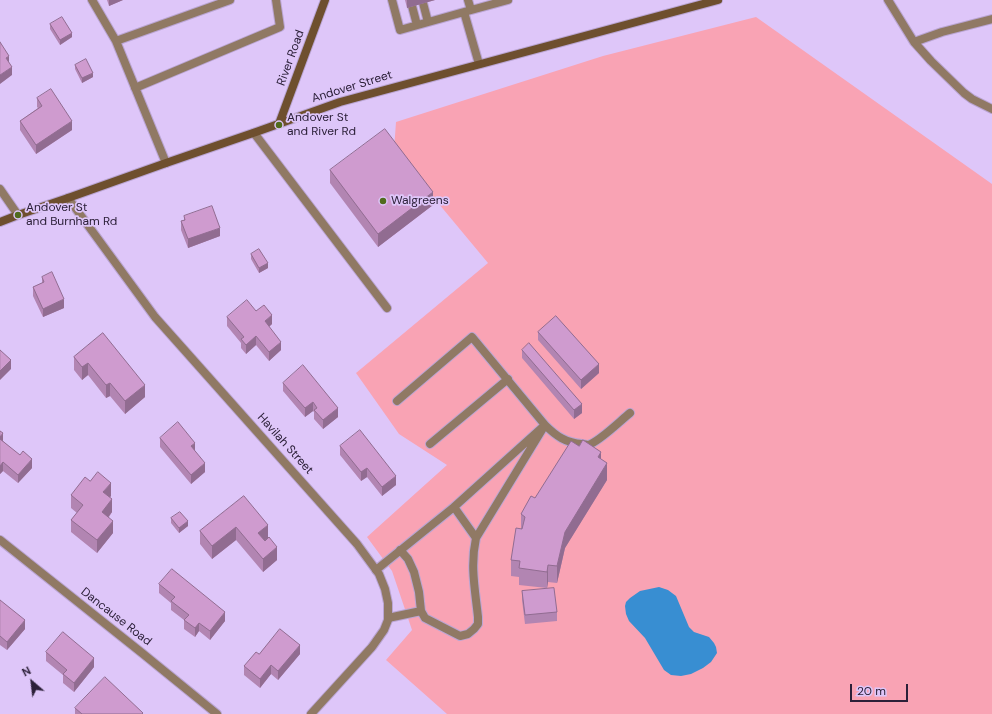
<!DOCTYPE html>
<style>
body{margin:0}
#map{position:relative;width:992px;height:714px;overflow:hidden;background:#dec6f9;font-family:"DM Sans",sans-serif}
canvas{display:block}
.north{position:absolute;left:12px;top:662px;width:40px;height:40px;-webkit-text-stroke:3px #dec6f9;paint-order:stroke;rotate:332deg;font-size:11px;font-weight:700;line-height:16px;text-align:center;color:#2c2039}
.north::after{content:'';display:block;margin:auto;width:14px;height:18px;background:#2c2039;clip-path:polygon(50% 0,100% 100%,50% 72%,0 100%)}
.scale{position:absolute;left:850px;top:684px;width:58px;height:18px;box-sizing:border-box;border:2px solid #2c2039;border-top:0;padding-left:5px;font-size:12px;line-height:14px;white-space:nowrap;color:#2c2039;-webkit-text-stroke:3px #dec6f9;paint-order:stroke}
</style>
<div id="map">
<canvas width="992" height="714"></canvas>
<div class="north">N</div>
<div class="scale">20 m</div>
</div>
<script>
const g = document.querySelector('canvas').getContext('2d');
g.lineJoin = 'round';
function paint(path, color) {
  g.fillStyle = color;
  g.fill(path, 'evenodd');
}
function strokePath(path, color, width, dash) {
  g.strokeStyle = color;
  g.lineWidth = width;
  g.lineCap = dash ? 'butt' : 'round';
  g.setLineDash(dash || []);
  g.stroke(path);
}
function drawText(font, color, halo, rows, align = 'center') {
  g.font = font + ' "DM Sans",sans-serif';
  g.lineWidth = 3.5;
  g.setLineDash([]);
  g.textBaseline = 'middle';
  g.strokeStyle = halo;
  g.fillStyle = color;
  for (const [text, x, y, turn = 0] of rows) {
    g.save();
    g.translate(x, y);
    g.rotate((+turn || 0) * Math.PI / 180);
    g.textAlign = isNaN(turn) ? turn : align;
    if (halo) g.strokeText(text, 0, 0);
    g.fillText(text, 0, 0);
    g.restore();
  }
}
const green = new Path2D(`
 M756 17 992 184V714H447L386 660 412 630 392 571 367 537 447 465 399 434 356 373 488 263 394 150 396 122 603 56Z`);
const water = new Path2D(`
 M659 587 668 590 676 596 689 627 694 632 709 637 714 643 716 647 717 653 711 662 703 668 691 674 681 676 671 675 664 670 645 638 629 621 626 614 625 606 626 602 630 598 640 591Z`);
const lane = new Path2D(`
 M92 0 116 41 166 163
 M392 0 400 30 464 12 479 64
 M468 0 471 10
 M888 0 914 42 931 61 964 93 972 99 992 109
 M423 3 428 22
 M412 6 417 25
 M464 12 508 0
 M116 41 230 0
 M914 42 942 32 992 19
 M135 88 280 27 276 0
 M254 133 387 308
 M397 401 472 337 545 425 454 507
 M430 444 508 379
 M400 550 408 559 414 572 419 592 421 611 425 618 460 636 468 634 474 629 478 624V617C475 589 470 566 476 538L545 425C556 436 566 443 582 444 584 444 586 445 588 445 599 442 621 420 630 413
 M376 570 454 507 476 538
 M388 618 421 611`);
const street = new Path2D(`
 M0 189 18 215
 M68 198 155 317 357 544 379 574 385 589 388 603V620L384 630 372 647 311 714
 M0 540 142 653 217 714`);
const secondary = new Path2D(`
 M279 124 325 0
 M0 222 18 215 68 198 166 163 256 132 340 102 718 0`);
const wall = new Path2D(`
 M107 0H123L109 6Z
 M405 0H435L407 8Z
 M50 24 72 37 60 45 50 29Z
 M75 65 93 77 82 83 75 69Z
 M37 98 72 130 36 154 20 130V121L38 108 37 107Z
 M330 170 433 205 378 247 330 183Z
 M184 216 220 236 188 248 181 230V221L184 220Z
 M251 254 268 268 259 273 251 259Z
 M42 277 64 308 43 317 33 296V287L42 283Z
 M256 311 272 324 269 327 281 350 269 361 256 345 246 354 241 348V343L227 326V317Z
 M538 332 599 373 581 389 538 340Z
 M103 333 145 397 125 414 110 396 106 398 88 375 82 380 74 370V357Z
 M522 350 582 413 574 419 522 358Z
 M283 383 338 417 323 429 314 419V412L313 411 305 417 283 391Z
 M0 431 3 441 32 468 18 483 3 471 0 474Z
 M160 438 195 451 205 472 191 484 160 447Z
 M340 446 396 485 382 496 367 477 361 481 340 455Z
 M601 460 607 480 565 548 557 583 548 582 547 588 519 585V577L511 576V560L521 529V514L535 498Z
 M90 481 111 496 110 497 112 512 109 517 113 533 97 553 71 532V520L77 513 71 508V495Z
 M244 496 268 538 264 541 277 560 263 572 236 540 212 559 200 544V531Z
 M171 518 188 526 179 533 171 523Z
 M159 584 225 621 210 640 199 631 195 637 184 629V620L171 610V603L159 593Z
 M522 591 557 612V621L525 624 522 600Z
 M0 600 25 629 7 650 0 645Z
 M46 652 94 667 74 692 63 683V675L46 661Z
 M259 654H300L278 680 271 674 260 688 244 675V666Z
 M75 708 143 714H75Z`);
const shadedWall = new Path2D(`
 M109 0H123L109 6Z
 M407 0H435L407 8Z
 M72 33V37L60 45V40Z
 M9 56V64L6 58Z
 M12 67V75L0 84V75Z
 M93 73V77L82 83V78Z
 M72 121V130L36 154V145Z
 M433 192V205L378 247V234Z
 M220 228V236L188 248V239Z
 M268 263V268L259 273V268Z
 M64 299V308L43 317V309Z
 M272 315V324L265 330V321Z
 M256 336V345L246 354V345Z
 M281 342V350L269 361V352Z
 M11 360V369L0 380V371Z
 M88 363V375L82 380V367Z
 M599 364V373L581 389V380Z
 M110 383V396L106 398V385Z
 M145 385V397L125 414V401Z
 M313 402V411L305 417V408Z
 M582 404V413L574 419V410Z
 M338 408V417L323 429V420Z
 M3 433V442L0 446V437Z
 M195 443V452L191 446Z
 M601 452V468L598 457Z
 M32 459V468L18 483V475Z
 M3 462V471L0 474V466Z
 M205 463V472L191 484V475Z
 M607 463V480L565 548 557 583V566L565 532Z
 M367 468V477L361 481V472Z
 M396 476V485L382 496V487Z
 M111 483V496L103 505V492Z
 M112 499V512L102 525V512Z
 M113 521V533L97 553V540Z
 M188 521V526L179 533V528Z
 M268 525V538L258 546V533Z
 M236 527V540L212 559V546Z
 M277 547V560L263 572V559Z
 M548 565V582L547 588V572Z
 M225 612V621L210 640V631Z
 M25 620V629L7 650V642Z
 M199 623V631L195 637V628Z
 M300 645V654L278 680V671Z
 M94 658V667L74 692V683Z
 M271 665V674L260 688V679Z`);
const building = new Path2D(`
 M62 17 72 33 60 40 50 24Z
 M0 42 9 56 6 58 12 67 0 75Z
 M86 59 93 73 82 78 75 65Z
 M51 89 72 121 36 145 20 121 42 106 37 98Z
 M385 129 433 192 378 234 330 170Z
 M212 206 220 228 188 239 181 221 185 220 184 216Z
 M259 249 268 263 259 268 251 254Z
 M52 272 64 299 43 309 33 287 44 282 42 277Z
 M247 300 256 311 264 305 272 315 265 321 281 342 269 352 256 336 246 345 241 339 244 337 227 317Z
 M556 316 599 364 581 380 538 332Z
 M103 333 145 385 125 401 110 383 106 385 88 363 82 367 74 357Z
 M529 343 582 404 574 410 522 350Z
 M0 350 11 360 0 371Z
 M303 365 338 408 323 420 314 410 317 408 313 402 305 408 283 383Z
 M178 422 195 443 191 446 205 463 191 475 160 438Z
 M360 430 396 476 382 487 367 468 361 472 340 446Z
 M0 431 3 433 0 437Z
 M0 439 20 455 23 451 32 459 18 475 3 462 0 466Z
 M583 440 601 452 598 457 607 463 565 532 557 566 548 565 547 572 519 568 520 561 511 560 516 528 522 529 525 517 521 514 531 496 535 498 571 441 579 446Z
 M98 472 111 483 103 492 112 499 102 512 113 521 97 540 71 520 83 505 71 495 85 477 90 481Z
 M244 496 268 525 258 533 265 541 269 537 277 547 263 559 236 527 212 546 200 531Z
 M180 512 188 521 179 528 171 518Z
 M172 569 225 612 210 631 199 623 195 628 184 620 189 615 171 601 175 597 159 584Z
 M554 588 557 612 525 615 522 591Z
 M0 600 25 620 7 642 0 636Z
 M280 629 300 645 278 671 271 665 260 679 244 666 256 652 259 654Z
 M63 632 94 658 74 683 63 674 67 670 46 652Z
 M105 677 143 713 142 714H82L75 708Z`);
const markers = [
 [279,125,4,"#506b1d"],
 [383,201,4,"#506b1d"],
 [18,215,4,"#506b1d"]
];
const streetNames = [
 ["River Road",291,58,-70],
 ["Andover Street",352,87,-17],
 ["Havilah Street",285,444,48],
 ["Dancause Road",116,617,38]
];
const poiNames = [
 ["Andover St",287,118],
 ["and River Rd",287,132],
 ["Walgreens",391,201],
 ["Andover St",26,208],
 ["and Burnham Rd",26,222]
];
paint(green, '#f9a3b4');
paint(water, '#388ed2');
strokePath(lane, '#baa5d3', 10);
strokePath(street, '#baa5d3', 10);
strokePath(secondary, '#baa5d3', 10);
strokePath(lane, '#907964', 8);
strokePath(street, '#907964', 8);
strokePath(secondary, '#6e4f2e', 8);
paint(wall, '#b285b2');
paint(shadedWall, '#916c91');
paint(building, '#cf9bcf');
strokePath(building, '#916c91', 1);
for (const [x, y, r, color] of markers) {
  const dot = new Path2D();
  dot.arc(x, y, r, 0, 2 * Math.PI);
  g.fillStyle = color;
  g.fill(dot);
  strokePath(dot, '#dec6f9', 1.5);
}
drawText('12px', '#2c2039', '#dec6f9', streetNames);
drawText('12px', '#2c2039', '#dec6f9', poiNames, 'left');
</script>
